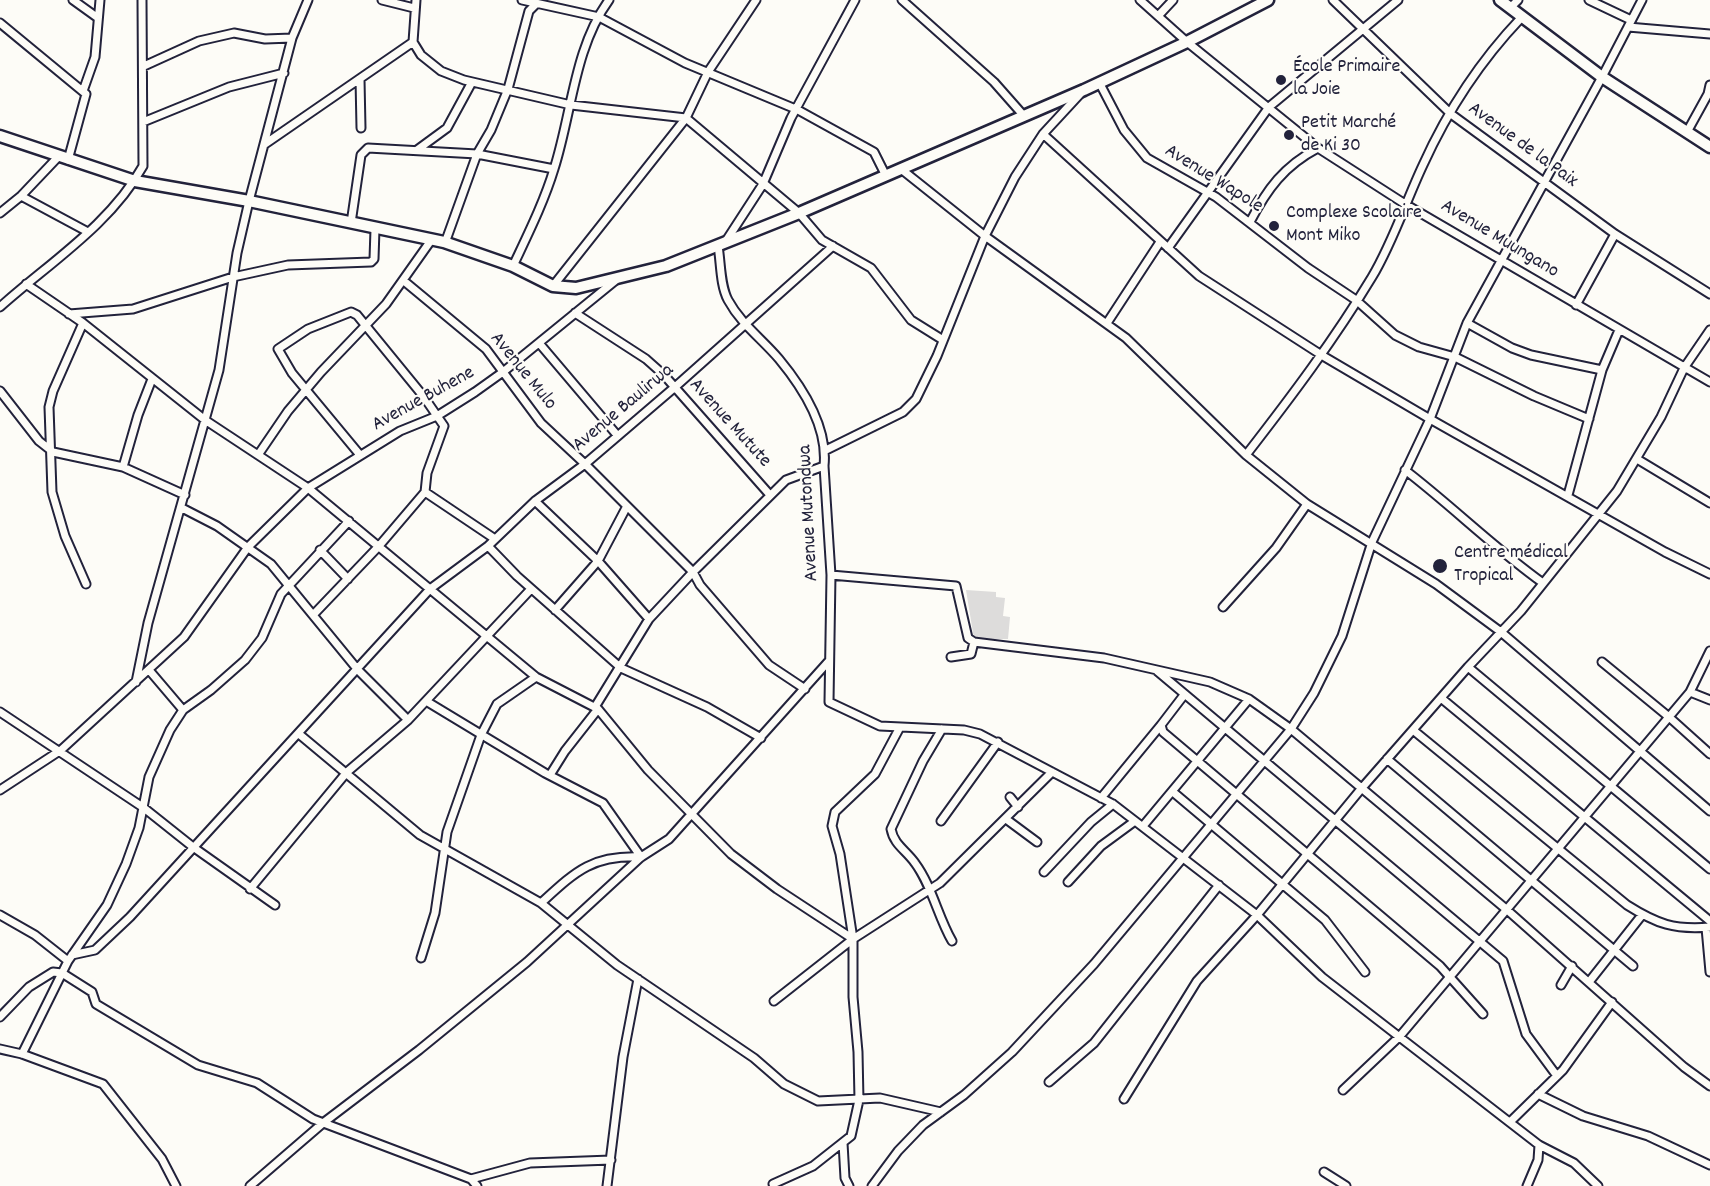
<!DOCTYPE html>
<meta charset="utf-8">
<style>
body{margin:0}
canvas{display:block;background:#fdfcf7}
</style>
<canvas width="1710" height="1186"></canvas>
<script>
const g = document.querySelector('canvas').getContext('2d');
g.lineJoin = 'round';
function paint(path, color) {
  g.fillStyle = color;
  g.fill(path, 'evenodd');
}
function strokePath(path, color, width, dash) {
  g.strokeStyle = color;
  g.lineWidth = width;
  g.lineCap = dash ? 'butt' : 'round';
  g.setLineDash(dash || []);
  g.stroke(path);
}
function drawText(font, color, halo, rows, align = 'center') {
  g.font = font + ' Dekko,sans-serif';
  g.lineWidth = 4.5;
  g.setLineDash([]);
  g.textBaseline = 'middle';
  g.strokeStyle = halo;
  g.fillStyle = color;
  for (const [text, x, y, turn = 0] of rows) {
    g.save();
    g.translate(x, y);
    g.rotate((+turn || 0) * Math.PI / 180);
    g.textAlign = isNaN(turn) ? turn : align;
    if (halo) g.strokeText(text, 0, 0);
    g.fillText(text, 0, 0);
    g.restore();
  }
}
const green = new Path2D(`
 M966 590 996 592V597L1005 598 1003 616 1010 617 1008 639H974Z`);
const minor = new Path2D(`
 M73 0 98 18
 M382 0 414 8
 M416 0 413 42 421 55 441 71 464 80 571 105 686 118 799 213 822 240 871 268 911 320 943 340
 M522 0 599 17 685 63 798 110 874 152 886 176
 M902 0 994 82 1024 116
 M1140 0 1187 42 1318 148 1405 204 1710 382
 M1333 0 1451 114 1615 234 1710 294
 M1589 0 1631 20
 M1510 8 1518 0
 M1158 16 1173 0
 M0 23 86 94 68 160
 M1628 27 1710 34
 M144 66 199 41 234 33 265 39 292 38
 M360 79 361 128
 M1099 82 1124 130 1147 158 1216 197 1308 268 1356 300 1395 335 1419 347 1455 357 1534 396 1589 419
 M83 91 95 57 100 0
 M143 122 229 87 284 73
 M1687 132 1708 94 1710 85
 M1043 134 1199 276 1323 356 1430 419 1665 552 1710 574
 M265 144 413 42
 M417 150 447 128 472 82
 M901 169 985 236 1126 338 1246 455 1307 504 1436 584 1501 632 1710 811
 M21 196 88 232
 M0 213 21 196 59 156
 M1250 222C1267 189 1284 166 1318 148
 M351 223 361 155 368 148 477 154 554 169
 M726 241 763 184 791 118 855 0
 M445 243 477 154 491 130 508 89 529 11 535 5
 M718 246C721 263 720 285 728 300 741 324 762 339 779 359 803 388 828 428 824 466L831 575 829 702 880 726 964 730 980 734 1113 804 1257 915 1322 977 1539 1145 1574 1163 1598 1186
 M1168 248 1269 107 1398 0
 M513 266C528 234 544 202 554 169 572 113 574 48 609 0
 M404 281 486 349 541 423 585 464 693 572 700 585 769 665 805 689
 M26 284 83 323 205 420 308 488 536 677 598 709 648 770 731 854 777 889 853 939
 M553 286 686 118 708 72 756 0
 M1576 305 1615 234
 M0 307C49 263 110 225 143 166L142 0
 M575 313 646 359 664 375 770 495
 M69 314 133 309 233 277 288 265 371 262 374 259 375 229
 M83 323 53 391 49 407 52 492 65 536 86 584
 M1107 323 1160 242
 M1467 323 1512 348 1531 355 1602 370
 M539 343 617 435
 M0 391 39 441 53 452 123 467 185 495
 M826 450 903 412 916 399 937 356 985 236 1015 177 1043 134 1080 94
 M258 455 288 411 321 372 386 304 432 239
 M1246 455C1291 397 1334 340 1372 277 1393 242 1406 201 1423 165 1447 112 1481 60 1521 18
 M1637 459 1710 503
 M123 467 138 415 152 379
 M1405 470C1452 506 1494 548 1543 583
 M425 492 495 539
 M1568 495 1602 370 1619 330
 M535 501 598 561 649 619
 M182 508 217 526 271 564 358 670 408 720
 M488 546 517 576 621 668 707 707 761 738
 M320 550 348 579
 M831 575 956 586 968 638 974 642 1104 658 1210 682 1249 699 1291 729 1506 909 1684 1067 1710 1086
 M1223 607 1276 548 1307 504
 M555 610 598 561 627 506
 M314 614 379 546 425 492 427 473 444 426 424 397 357 315 351 312 308 329 278 349 292 373 360 455
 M951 657 971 654 974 642
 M1602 662 1669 717 1710 754
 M1468 667 1710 869
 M149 670 183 710
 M1156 670 1503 961 1526 1034 1557 1076
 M136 682 148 623 219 370 237 253 249 201 292 38 308 0
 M1690 692 1710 700
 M1184 695 1161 725 1163 732 1440 966 1483 1014
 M1441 698 1710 921
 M426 701 545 773 603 803 641 857
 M595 707 649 619 693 572 786 480 824 466
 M0 712 144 808 193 847 275 905
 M942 729 923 761 891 829C894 845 906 850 915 863 932 886 938 917 952 941
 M1413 730 1627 905C1657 924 1674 930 1710 927
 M299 734 420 835 541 903 617 965 754 1058 784 1084 818 1101 880 1098 941 1112
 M1387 759 1633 966
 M550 775 565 751 598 709
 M0 790 61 750 184 637 248 547 308 488 400 431 437 416 475 392 503 372 616 280
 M1173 792 1325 920 1365 972
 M1010 797 1018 807
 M1101 798 1161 725
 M1006 819 1037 842
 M941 821 998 742
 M1143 826 1249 699
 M1044 872 1091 822 1113 804
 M1068 882 1101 846 1135 821
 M250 889 347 772 408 720 531 589
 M541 903C576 871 592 855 641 857
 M0 915 35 935 68 961
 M1706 928 1710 972
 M72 955 95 950 130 917 430 589 488 546 535 501 585 464 675 387 833 246
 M421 958 435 913 447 832 481 735 497 704 536 677
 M1589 982 1642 915
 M1561 985 1572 966
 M774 1001 853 939 940 883 1052 772
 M0 1017 29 987 53 972 62 973 92 992 96 1004 198 1065 257 1083 313 1119 471 1179 477 1186
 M0 1049 22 1054 103 1084 162 1159 176 1186
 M22 1054 68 961 107 905 126 864 139 828 149 777 170 730 183 710 211 690 245 660 262 638 281 594 349 521
 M1049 1082 1094 1043 1219 885
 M1343 1090 1400 1036 1690 692 1710 651
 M1538 1094 1583 1116 1648 1136 1710 1165
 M1124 1099 1197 981 1257 915 1361 789 1468 667 1521 611 1617 491 1661 417 1684 368 1710 330
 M1510 1122 1563 1070 1612 1002
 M843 1143 845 1178 849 1186
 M1324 1172 1346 1186
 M471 1179 530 1163 611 1160
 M773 1184 813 1166 851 1136 859 1100 858 1052 853 997V939L840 854 832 826 835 812 875 774 899 729
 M250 1186 323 1123 419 1050 527 962 641 857 669 839 828 662
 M607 1186 623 1057 638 979
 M872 1186 898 1151 923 1125 964 1095 1012 1052 1094 964 1291 729 1314 693 1342 636 1372 542 1430 419 1467 323 1602 77 1642 0
 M1527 1186 1538 1160 1539 1145`);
const secondary = new Path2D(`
 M1500 0 1602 77 1710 147
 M0 136 135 181 249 201 444 242 513 266 553 286 576 288 666 266 799 213 1084 90 1187 42 1268 0`);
const markers = [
 [1281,80,6,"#22223b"],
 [1289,135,6,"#22223b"],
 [1274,226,6,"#22223b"],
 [1440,566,8,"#22223b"]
];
const poiNames = [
 ["École Primaire",1293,68],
 ["la Joie",1293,91],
 ["Petit Marché",1301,124],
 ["de Ki 30",1301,147],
 ["Complexe Scolaire",1286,214],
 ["Mont Miko",1286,237],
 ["Centre médical",1454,554],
 ["Tropical",1454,577]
];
const streetNames = [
 ["Avenue de la Paix",1522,146,36],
 ["Avenue Wapole",1213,180,32],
 ["Avenue Muungano",1499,240,31],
 ["Avenue Mulo",522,372,51],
 ["Avenue Buhene",424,400,-29],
 ["Avenue Baulirwa",624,409,-40],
 ["Avenue Mutute",729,424,48],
 ["Avenue Mutondwa",810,513,-93]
];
paint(green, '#dddcdb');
strokePath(minor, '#22223b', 11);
strokePath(secondary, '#22223b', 15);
strokePath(minor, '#fdfcf7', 7);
strokePath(secondary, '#fdfcf7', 10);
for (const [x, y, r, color] of markers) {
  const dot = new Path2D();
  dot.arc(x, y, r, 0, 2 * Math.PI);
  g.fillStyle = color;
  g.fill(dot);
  strokePath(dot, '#fdfcf7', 2);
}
drawText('20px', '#22223b', '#fdfcf7', poiNames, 'left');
drawText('20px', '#22223b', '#fdfcf7', streetNames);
</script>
